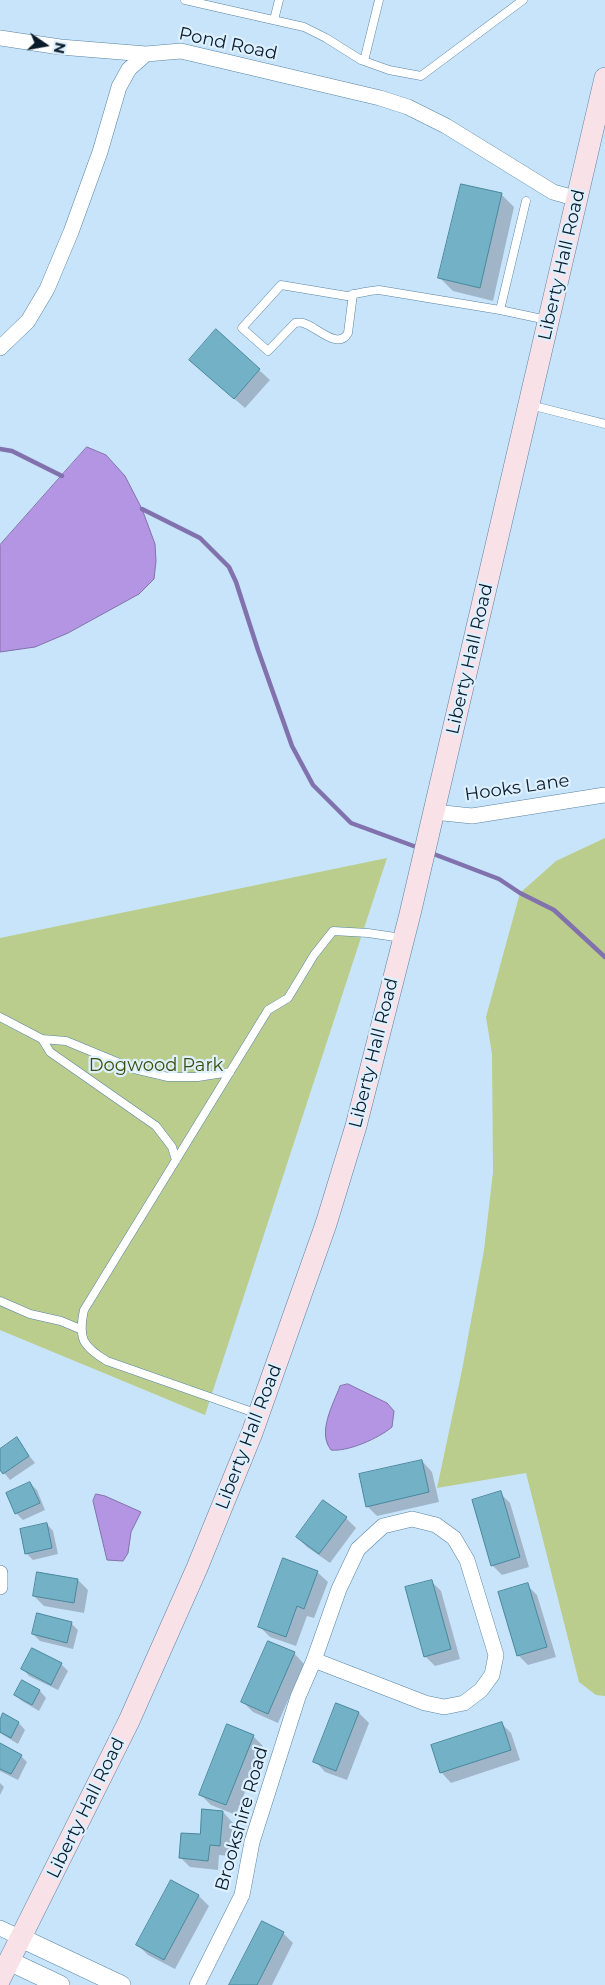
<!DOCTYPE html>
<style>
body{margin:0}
#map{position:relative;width:605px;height:1985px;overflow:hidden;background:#c8e4fa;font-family:Montserrat,sans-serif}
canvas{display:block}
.north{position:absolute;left:20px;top:20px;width:50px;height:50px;-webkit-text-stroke:4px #ddf0ff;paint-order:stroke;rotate:102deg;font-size:14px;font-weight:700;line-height:20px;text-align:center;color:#0a1c2a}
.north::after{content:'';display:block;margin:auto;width:18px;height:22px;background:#0a1c2a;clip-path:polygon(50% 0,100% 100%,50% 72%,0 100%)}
</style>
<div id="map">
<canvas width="605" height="1985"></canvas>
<div class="north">N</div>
</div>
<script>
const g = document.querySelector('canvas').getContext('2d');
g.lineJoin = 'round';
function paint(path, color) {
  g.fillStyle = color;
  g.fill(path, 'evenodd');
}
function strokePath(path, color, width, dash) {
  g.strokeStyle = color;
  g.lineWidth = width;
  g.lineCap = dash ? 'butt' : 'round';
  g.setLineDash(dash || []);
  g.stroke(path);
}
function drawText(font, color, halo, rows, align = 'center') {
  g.font = font + ' Montserrat,sans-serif';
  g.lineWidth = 4.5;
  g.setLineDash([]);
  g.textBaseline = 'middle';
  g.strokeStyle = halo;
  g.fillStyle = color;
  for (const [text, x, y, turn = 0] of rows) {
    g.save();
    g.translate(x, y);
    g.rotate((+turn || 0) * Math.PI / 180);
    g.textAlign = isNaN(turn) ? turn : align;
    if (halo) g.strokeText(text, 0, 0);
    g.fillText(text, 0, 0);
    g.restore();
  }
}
const green = new Path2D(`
 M605 838V1696L596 1695 579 1682 526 1473 437 1488 462 1370 484 1250 493 1172 492 1054 486 1017 520 893 556 861Z
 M387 858 205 1415 0 1330V938Z`);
const water = new Path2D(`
 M87 447 106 455 125 476 142 509 155 544 156 561 154 579 139 594 68 633 35 647 0 652V545Z
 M348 1384 387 1403 394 1411 392 1427C379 1438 348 1452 331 1450 317 1432 333 1405 340 1386Z
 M96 1494 105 1496 141 1512 131 1532 128 1553 123 1561 107 1560 93 1501Z`);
const shadow = new Path2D(`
 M501 194 514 207 493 301 453 291 440 278Z
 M216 331 270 380 245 408 201 370Z
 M16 1439 35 1463 10 1480 0 1468V1450Z
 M422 1461 432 1472 439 1502 377 1516 367 1506Z
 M30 1483 37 1490 45 1510 23 1520 16 1513Z
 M500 1493 510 1503 529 1567 502 1575 492 1565Z
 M346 1518 356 1528 330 1563 307 1547 297 1537Z
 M47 1524 53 1531 58 1554 33 1560 26 1553Z
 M317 1572 328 1582 314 1618 307 1616 296 1646 270 1637 260 1627Z
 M78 1580 88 1590 84 1613 44 1606 34 1596Z
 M431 1581 441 1591 460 1659 435 1666 425 1656Z
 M527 1585 537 1595 556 1657 528 1665 518 1655Z
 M71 1623 78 1630 73 1649 40 1641 33 1634Z
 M294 1653 304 1664 278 1723 253 1712 243 1702Z
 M61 1664 68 1671 58 1690 29 1676 23 1669Z
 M23 1682 40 1691 46 1698 39 1711 22 1701 15 1695Z
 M337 1704 359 1713 369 1723 347 1780 325 1772 315 1761Z
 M4 1715 19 1723 25 1730 18 1744 0 1733V1722Z
 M501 1723 511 1733 520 1760 451 1783 441 1772Z
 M253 1736 263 1746 236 1815 211 1805 201 1795Z
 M0 1745 21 1756 27 1762 18 1780 0 1771Z
 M0 1783 4 1787 0 1795Z
 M223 1812 233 1823 230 1856 219 1855 218 1870 190 1867 180 1857Z
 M172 1881 199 1896 209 1906 175 1969 148 1955 138 1945Z
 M283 1933 293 1943 272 1985H231Z`);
const stream = new Path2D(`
 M0 449 12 451 62 476
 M142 509 200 538 229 567 236 582 258 650 292 746 313 785 351 823 419 848
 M431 853 499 879 520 893 554 910 605 957`);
const building = new Path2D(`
 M461 184 502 193 480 288 438 278Z
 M216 329 260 369 234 399 189 360Z
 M17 1437 29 1456 3 1474 0 1470V1449Z
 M422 1460 429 1492 366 1507 359 1474Z
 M30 1482 40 1503 15 1514 6 1493Z
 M501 1491 520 1557 491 1566 472 1500Z
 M323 1500 347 1517 319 1554 296 1537Z
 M47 1523 52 1548 25 1554 20 1529Z
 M283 1558 318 1571 304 1609 297 1606 286 1637 258 1627Z
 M37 1572 78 1579 74 1603 33 1596Z
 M432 1580 451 1649 424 1657 405 1587Z
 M528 1583 547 1647 517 1656 498 1592Z
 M37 1613 72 1622 67 1643 32 1634Z
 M268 1641 295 1652 268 1714 241 1702Z
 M32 1648 62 1663 51 1685 21 1669Z
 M22 1680 40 1690 32 1705 14 1695Z
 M336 1703 359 1712 336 1771 313 1762Z
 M3 1713 19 1722 11 1738 0 1732V1720Z
 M502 1722 511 1750 440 1773 431 1745Z
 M227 1724 254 1735 226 1805 199 1795Z
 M0 1743 22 1755 11 1774 0 1769Z
 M202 1809 223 1811 220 1846 210 1845 208 1861 179 1858 181 1833 200 1834Z
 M171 1880 199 1895 164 1960 136 1945Z
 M262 1921 284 1932 257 1985H229Z`);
const service = new Path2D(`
 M185 0 304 27 326 38 361 60 389 70 421 76 523 0
 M274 20 279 0
 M364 61 379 0
 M526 201 500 310 547 320
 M353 294 348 333C338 351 316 326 303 323 300 322 297 323 295 323L268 351 242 328 281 285 347 296C358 293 368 291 379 290L500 310
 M530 405 605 424
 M0 1017 42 1039 50 1052 156 1126 172 1147 176 1160
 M42 1039 66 1041 134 1069 168 1077H198L230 1072
 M0 1301 30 1314 61 1321 80 1329
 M258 1414 107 1361C82 1346 78 1338 84 1310L268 1010 288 998 314 955 333 931 368 933 402 938`);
const minor = new Path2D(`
 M0 38 60 47 146 54
 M0 348 28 321 47 289 71 232 100 152 119 87 129 69 146 54 181 51 380 98 408 107 446 126 553 192 578 199
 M434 812 472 816 605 795
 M0 1573V1587
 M0 1928 21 1938
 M197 1985 242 1895 252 1842 298 1697 314 1660 339 1589 358 1549 383 1526 412 1519 436 1525 454 1538 467 1560 496 1655 492 1675 481 1690 464 1703 444 1707 425 1703 314 1660`);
const tertiary = new Path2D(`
 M21 1938 121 1985
 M9 1961 60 1985`);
const secondary = new Path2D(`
 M0 1979 129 1721 197 1568 252 1433 326 1224 356 1126 410 914 605 78`);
const streetNames = [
 ["Pond Road",228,44,12],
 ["Liberty Hall Road",562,265,-77],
 ["Liberty Hall Road",470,659,-77],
 ["Hooks Lane",517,788,-8],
 ["Liberty Hall Road",374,1053,-76],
 ["Liberty Hall Road",249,1437,-69],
 ["Liberty Hall Road",86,1808,-64],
 ["Brookshire Road",242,1819,-74]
];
const parkNames = [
 ["Dogwood Park",156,1066]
];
paint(green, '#bacd8c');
paint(water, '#b495e3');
strokePath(water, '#8171ac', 1);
paint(shadow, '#0003');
strokePath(stream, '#8171ac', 4.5);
paint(building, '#72b1c6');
strokePath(building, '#49879c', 1);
strokePath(service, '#5784a6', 9);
strokePath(minor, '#5784a6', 16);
strokePath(tertiary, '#5784a6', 20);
strokePath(secondary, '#5784a6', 22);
strokePath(service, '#fff', 8);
strokePath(minor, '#fff', 15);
strokePath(tertiary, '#fff', 19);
strokePath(secondary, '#f9e1e8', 21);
drawText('18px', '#0a1c2a', '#ddf0ff', streetNames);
drawText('18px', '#3d4c0b', '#ddf0ff', parkNames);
</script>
